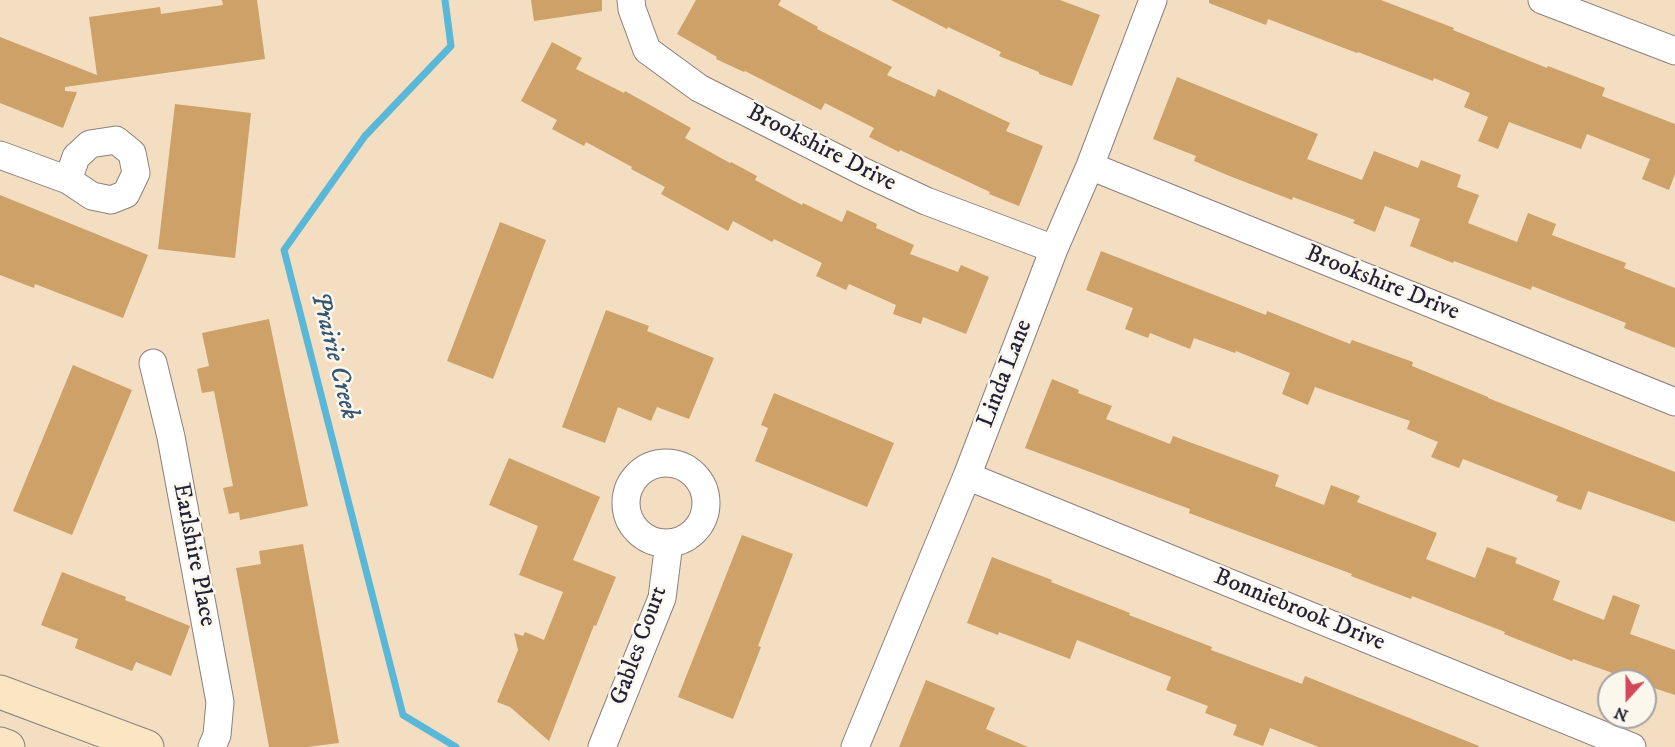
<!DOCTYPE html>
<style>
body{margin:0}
#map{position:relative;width:1675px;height:747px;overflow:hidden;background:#f3dec2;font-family:"IM FELL DW Pica",serif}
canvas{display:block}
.north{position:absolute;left:1597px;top:669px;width:60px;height:60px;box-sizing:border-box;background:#fbf7ec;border:2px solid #a4a2a5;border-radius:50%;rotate:201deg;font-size:16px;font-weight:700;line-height:24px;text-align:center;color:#22223b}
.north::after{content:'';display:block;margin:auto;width:21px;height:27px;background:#d1495b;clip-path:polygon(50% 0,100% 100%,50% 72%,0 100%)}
</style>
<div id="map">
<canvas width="1675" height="747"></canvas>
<div class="north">N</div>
</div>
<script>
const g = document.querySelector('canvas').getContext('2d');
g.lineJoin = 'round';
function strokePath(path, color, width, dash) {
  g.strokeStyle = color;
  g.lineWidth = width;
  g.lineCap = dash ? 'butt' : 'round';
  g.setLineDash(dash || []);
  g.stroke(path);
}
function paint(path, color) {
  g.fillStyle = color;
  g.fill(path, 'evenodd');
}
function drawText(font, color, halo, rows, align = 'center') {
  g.font = font + ' "IM FELL DW Pica",serif';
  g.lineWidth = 5;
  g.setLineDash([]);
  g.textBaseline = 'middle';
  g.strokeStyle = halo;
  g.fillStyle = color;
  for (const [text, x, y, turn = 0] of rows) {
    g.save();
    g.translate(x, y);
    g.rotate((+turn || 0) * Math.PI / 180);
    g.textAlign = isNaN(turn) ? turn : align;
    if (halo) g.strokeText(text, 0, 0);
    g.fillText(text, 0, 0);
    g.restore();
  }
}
const stream = new Path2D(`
 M445 0 451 46 365 136 284 250 403 715 456 747`);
const building = new Path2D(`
 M222 0H257L265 59 65 87V91L77 92 63 128 0 103V37L97 75 89 17 160 7 161 14 223 5Z
 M531 0H602V11L534 21Z
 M696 0H781L778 5 818 27 817 29 892 67 887 75 935 97 938 89 1010 123 1006 131 1043 146 1019 206 989 194 990 192 900 150 899 152 869 137 874 128 825 103 821 110 745 71 744 72 716 59 717 57 677 34Z
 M891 0H1060L1100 15 1072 86 1039 74V72L999 56 1001 52 948 27 947 29Z
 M1209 0H1381L1454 28 1453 30 1547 68 1548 66 1605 88 1602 96 1675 124V174L1669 190 1642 179 1650 159 1587 134 1581 149 1509 122 1498 149 1478 141 1488 117 1464 107 1470 93 1434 78 1433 81 1358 52 1357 53 1268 19 1266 25 1209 3Z
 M552 42 582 58 576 69 624 93 625 91 691 128 685 138 730 163 731 162 757 176 755 180 802 205 803 203 842 222 847 210 877 224 876 228 914 245 910 254 958 272 961 265 989 277 966 334 923 317 921 324 893 314 896 305 849 284 846 290 816 276 822 263 774 239 772 242 733 221 728 231 661 194 665 187 631 169 632 167 586 142 584 146 552 129 557 120 521 101Z
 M1177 77 1318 134 1307 159 1362 180 1374 151 1418 168 1421 160 1461 175 1457 187 1479 195 1468 223 1517 242 1528 213 1556 224 1552 235 1626 263 1624 268 1675 288V348L1624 328 1626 323 1532 286 1531 290 1454 261 1453 263 1410 246 1420 219 1385 206 1375 232 1353 223 1355 220 1293 197 1292 200 1232 177 1194 161 1196 156 1153 139Z
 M175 104 251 113 235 258 158 249Z
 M0 195 148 255 123 318 35 284 34 288 0 275Z
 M500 222 546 240 493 379 447 361Z
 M1101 251 1266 315 1267 311 1350 344 1352 340 1413 362 1412 366 1488 397V398L1675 472V522L1588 491 1581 510 1556 501 1558 496 1463 459 1459 468 1431 457 1438 442 1407 429 1410 421 1315 387 1308 405 1282 394 1290 373 1236 351 1235 353 1194 338 1190 349 1150 333 1148 338 1125 329 1133 308 1086 290Z
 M606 310 649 326 647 331 714 358 689 419 657 407 651 421 618 407 605 443 562 427Z
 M269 319 308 506 240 520 239 512 229 514 223 488 233 486 214 391 202 393 197 369 209 366 202 333Z
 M73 365 132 390 72 535 13 511Z
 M1052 379 1079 390 1078 393 1112 406 1106 419 1170 444 1173 436 1279 475 1275 486 1324 505 1331 485 1360 496 1357 502 1437 533 1426 559 1475 578 1487 547 1517 558 1515 563 1560 581 1553 600 1604 620 1613 595 1640 605 1630 634 1675 650V695L1645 685V681H1635L1573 659 1572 661 1504 634 1505 632 1412 596 1411 599 1351 576 1352 574 1189 513 1190 509 1025 448Z
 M774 393 894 443 867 507 755 461 768 428 761 425Z
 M509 458 600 497 573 560 616 577 596 626 594 625 549 741 510 707 497 702 518 650 514 633 523 636 525 632 544 640 563 592 519 575 538 526 489 505Z
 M742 535 793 554 758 646 761 647 733 719 678 697Z
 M303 544 339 743 307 747H269L236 568 261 564 259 551Z
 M992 557 1052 580 1051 582 1130 613 1129 615 1212 647 1211 650 1302 684 1305 676 1479 746 1478 747H1319L1270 728 1263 746 1233 735 1237 725 1205 713 1208 706 1166 690 1171 677 1077 640 1070 659 999 632 998 635 967 623Z
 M62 572 126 597 125 600 190 626 171 676 136 662 132 671 75 648 78 639 41 625Z
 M926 680 995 708 986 729 1028 747H899Z`);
const minor = new Path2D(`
 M631 0 632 9 647 50 699 88 866 173 926 201 1054 249
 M1542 0 1675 51
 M0 155 68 180 92 196 111 200 126 194 136 173 132 153 116 140 90 144 76 157 68 180
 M1090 166 1675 402
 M153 363 171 437 220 702 217 735 212 747
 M626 503a40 40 0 1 1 80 0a40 40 0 1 1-80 0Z
 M967 476 1632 747
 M602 747 662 598 669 543
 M855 747 967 476 1054 249 1090 166 1153 0`);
const secondary = new Path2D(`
 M0 692 147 747
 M0 744 8 747`);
const streetNames = [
 ["Brookshire Drive",821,149,27],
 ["Brookshire Drive",1382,284,22],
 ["Linda Lane",1006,374,-69],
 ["Earlshire Place",193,555,79],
 ["Bonniebrook Drive",1299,611,22],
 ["Gables Court",640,646,-70]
];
const waterNames = [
 ["Prairie Creek",333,356,76]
];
strokePath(stream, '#59b8d7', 7);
paint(building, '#cda167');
strokePath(minor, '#8a807e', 29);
strokePath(secondary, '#8a807e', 35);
strokePath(minor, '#fff', 27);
strokePath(secondary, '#fbe6c3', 33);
drawText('24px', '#22223b', '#fbf7ec', streetNames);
drawText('italic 26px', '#355672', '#fbf7ec', waterNames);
</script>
